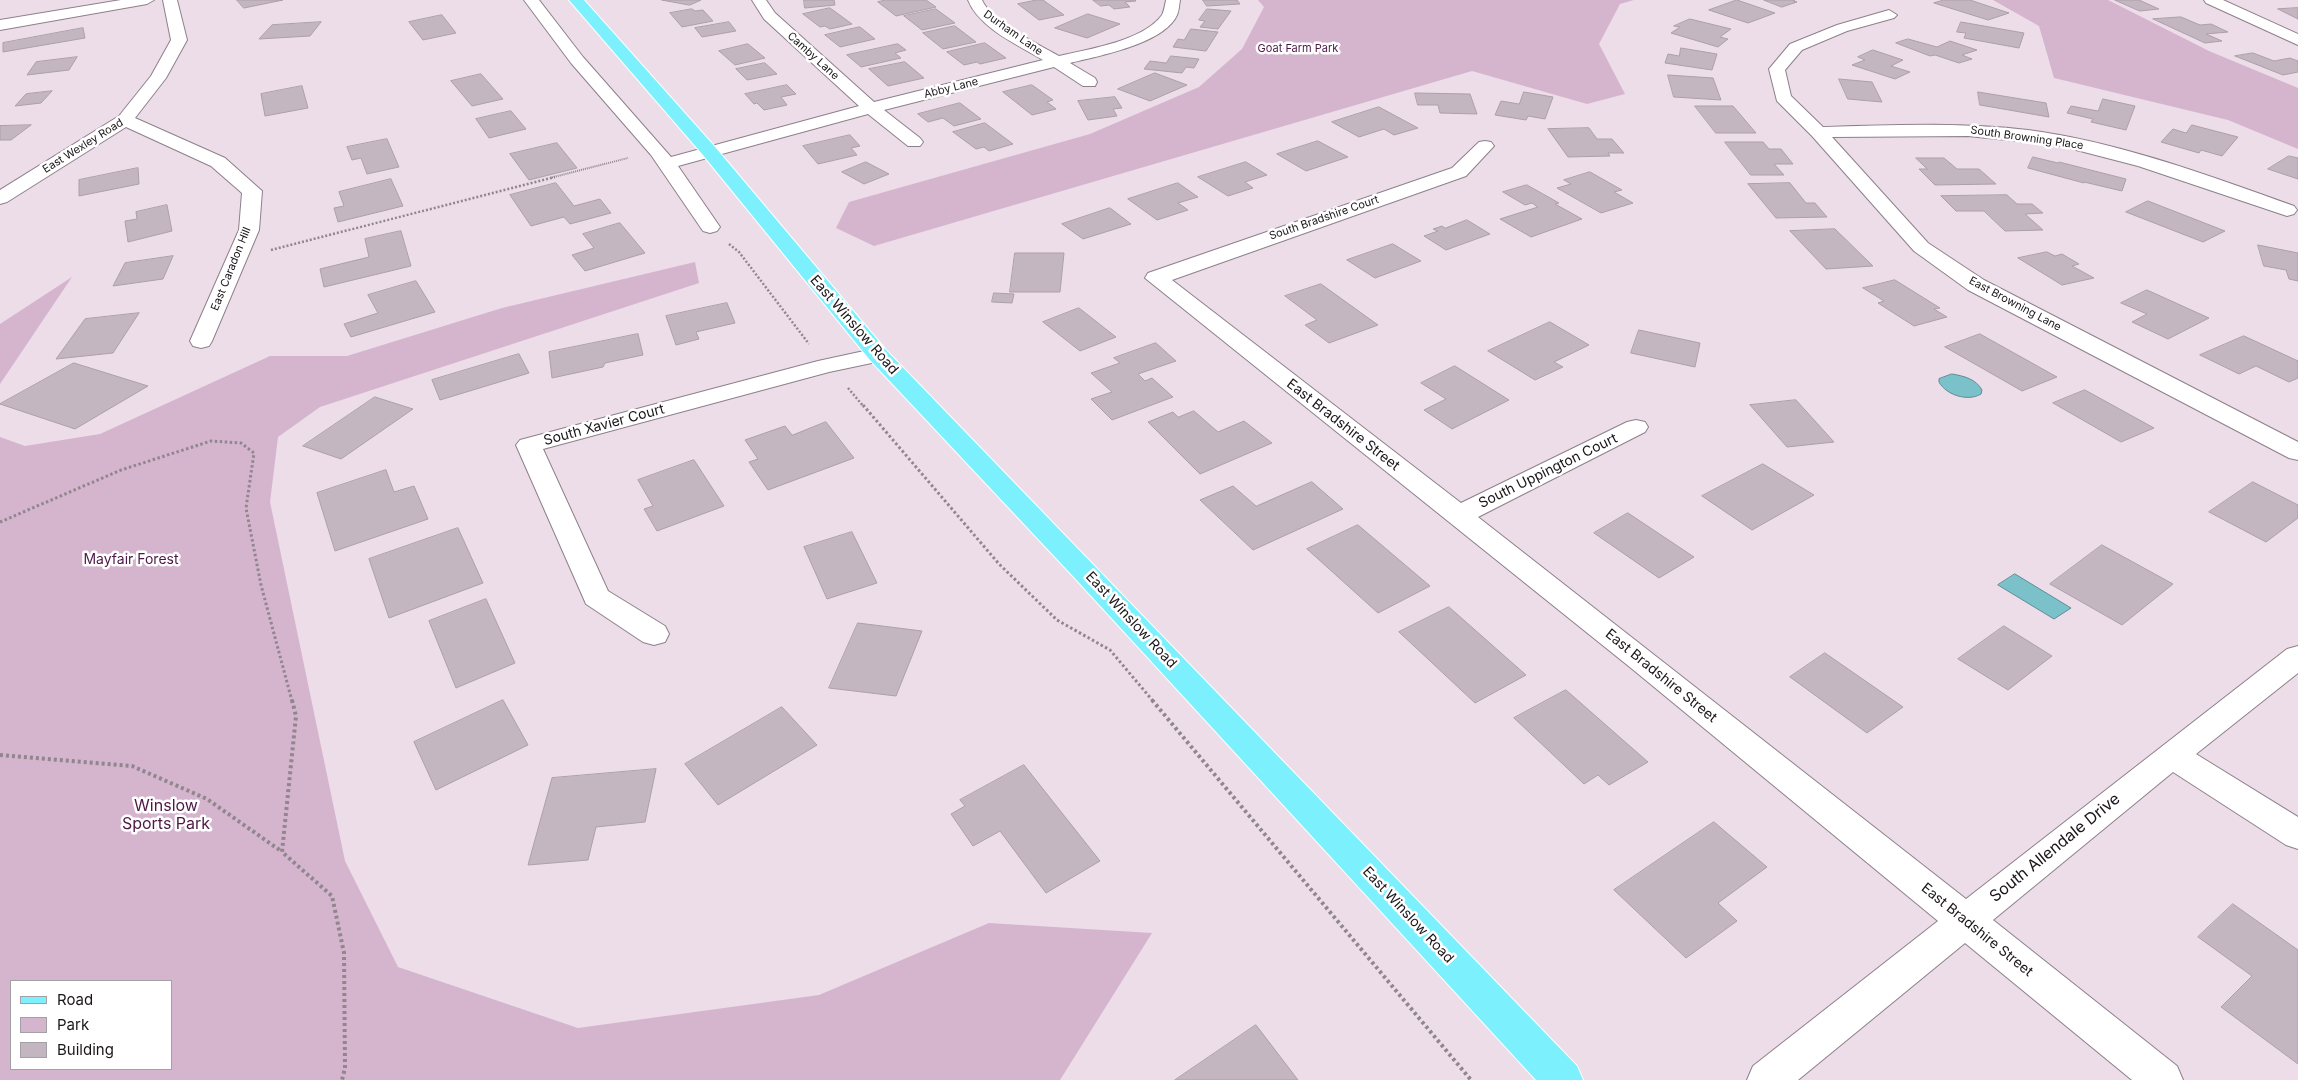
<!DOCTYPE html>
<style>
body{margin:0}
#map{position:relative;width:2298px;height:1080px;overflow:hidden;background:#ecdde9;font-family:Inter,sans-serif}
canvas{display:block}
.legend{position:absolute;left:10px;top:980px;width:162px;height:90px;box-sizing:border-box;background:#fff;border:1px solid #a3a1a3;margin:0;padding:6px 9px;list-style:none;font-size:15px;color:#1a1519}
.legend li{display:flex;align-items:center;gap:10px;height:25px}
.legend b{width:25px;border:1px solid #a3a1a3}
</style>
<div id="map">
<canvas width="2298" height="1080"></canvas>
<ul class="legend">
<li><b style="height:6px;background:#7cf1fd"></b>Road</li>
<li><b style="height:14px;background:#d5b5ce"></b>Park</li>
<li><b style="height:14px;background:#c4b6c1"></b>Building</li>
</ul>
</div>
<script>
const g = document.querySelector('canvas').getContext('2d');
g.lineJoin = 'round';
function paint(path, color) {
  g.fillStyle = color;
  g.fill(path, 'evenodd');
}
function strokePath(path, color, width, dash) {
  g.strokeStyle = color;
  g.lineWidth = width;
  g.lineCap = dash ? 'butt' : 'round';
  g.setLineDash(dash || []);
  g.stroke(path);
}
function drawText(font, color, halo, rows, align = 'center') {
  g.font = font + ' Inter,sans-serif';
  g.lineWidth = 5;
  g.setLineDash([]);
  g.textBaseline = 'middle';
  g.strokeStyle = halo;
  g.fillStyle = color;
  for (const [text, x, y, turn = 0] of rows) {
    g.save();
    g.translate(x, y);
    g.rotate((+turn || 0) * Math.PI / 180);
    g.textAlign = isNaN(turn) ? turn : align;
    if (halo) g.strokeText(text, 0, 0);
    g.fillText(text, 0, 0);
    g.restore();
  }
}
const green = new Path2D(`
 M1258 0H1634L1620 4 1599 44 1625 94 1587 104 1472 71 874 246 836 228 849 202 1090 134 1199 87 1242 49 1264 7Z
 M1993 0H2108L2209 51 2298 88V149L2228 120 2054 78 2039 26Z
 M695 262 699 283 320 407 278 437 270 502 345 861 398 967 578 1028 819 995 989 923 1152 933 1060 1080H0V437L25 446 100 434 270 356H347L502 308ZM11 981H171V1069H11Z
 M72 277 0 384V324Z`);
const water = new Path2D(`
 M1952 374C1964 376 1976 379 1982 390L1981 394C1968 402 1946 395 1939 382V379Z
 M2015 574 2071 608 2054 619 1998 585Z`);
const building = new Path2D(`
 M237 0H283L244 8Z
 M662 0H701L690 5Z
 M804 0H834L835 5 805 8Z
 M886 0H926L936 7 896 16 878 2Z
 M1037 0H1043L1064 15 1039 20 1018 4Z
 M1093 0H1135L1136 1 1125 2 1130 7 1114 9 1109 5 1101 6Z
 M1203 0H1237L1240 4 1207 6Z
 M1737 0 1775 13 1748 23 1709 10Z
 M1764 0H1795L1793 1 1797 2 1782 7Z
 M1944 0H1970L2009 13 1988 20 1934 3Z
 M2115 0H2139L2159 9 2140 11Z
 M830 8 852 24 830 29 825 26 820 27 803 14Z
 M2298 8V19L2278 9Z
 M692 9 695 11 703 10 713 21 682 27 670 13Z
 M936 9 955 23 922 30 904 16Z
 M1207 9 1231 11 1218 29 1200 27 1205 21 1199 20Z
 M1088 14 1120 24 1087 38 1055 28Z
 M442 15 456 33 423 40 409 22Z
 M2181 17 2200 25 2211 24 2228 32 2206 34 2222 41 2205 43 2153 19Z
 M1690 19 1731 29 1720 37 1728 39 1718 47 1671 33 1680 27 1674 26Z
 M321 22 310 36 259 39 272 25Z
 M729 22 736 31 702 37 695 28Z
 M1961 22 2024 33 2019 48 1964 38 1966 33 1957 32Z
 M955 26 976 42 943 49 923 33Z
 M860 27 875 39 840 47 825 35Z
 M83 28 85 38 3 52V43Z
 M1191 29 1218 32 1206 51 1173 47 1178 39 1184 40Z
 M1908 39 1937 47 1950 41 1977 50 1962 55 1972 59 1959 63 1935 55 1930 56 1896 43Z
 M985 43 1006 58 980 64 977 62 964 65 947 52Z
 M748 44 765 58 735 65 719 51Z
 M898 44 906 50 895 53 901 58 861 67 847 55Z
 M1681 48 1717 54 1712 70 1665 63 1668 54 1679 56Z
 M1873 50 1903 60 1891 66 1910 72 1895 79 1852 65 1865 60 1858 57Z
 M2253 53 2274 61 2290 58 2298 61V72L2283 75 2235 56Z
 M1171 56 1199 59 1194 68 1186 67 1182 73 1144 69 1150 61 1166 63Z
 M77 57 69 70 27 75 36 62Z
 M905 62 924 78 888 86 869 69Z
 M765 63 777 74 747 80 736 69Z
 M1155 73 1187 85 1150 101 1118 89Z
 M481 74 503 99 472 106 451 81Z
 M1668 75 1713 78 1721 100 1674 97Z
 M1839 79 1872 82 1882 102 1848 99Z
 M787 85 796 94 781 97 787 105 764 110 757 103 754 104 745 94Z
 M1032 85 1053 100 1047 102 1056 109 1032 115 1003 92Z
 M302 86 308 108 265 116 261 94Z
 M52 91 41 103 15 106 26 94Z
 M1524 92 1553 97 1545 119 1528 116 1526 120 1495 115 1501 101 1519 104Z
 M1978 92 2046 103 2049 117 1980 105Z
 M1415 93 1470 94 1477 114 1440 113 1438 105H1418Z
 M1115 97 1122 108 1113 109 1117 116 1088 120 1078 101Z
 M2103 99 2135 106 2126 130 2091 122 2093 119 2067 113 2071 106 2098 111Z
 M960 103 981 119 954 126 943 118 928 122 918 114Z
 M1695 106H1733L1756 133H1716Z
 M1379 107 1418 128 1394 135 1384 129 1359 137 1332 122Z
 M511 111 526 129 489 138 476 119Z
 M985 123 1013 144 989 151 984 147 976 149 953 132Z
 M31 125 11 140H0V126Z
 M2192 125 2238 137 2222 156 2201 150 2199 153 2161 142 2173 129 2186 133Z
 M1589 128 1597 139H1612L1624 153H1608L1610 156 1568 157 1548 129Z
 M850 135 860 146 851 148 857 155 818 164 803 146Z
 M387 139 399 167 367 174 361 158 352 160 347 147Z
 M1318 141 1348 157 1306 171 1277 154Z
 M1725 142H1763L1769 149H1781L1793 164H1774L1784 175H1751Z
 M557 143 577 168 529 180 510 154Z
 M2289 156 2298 158V179L2268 169Z
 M2033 157 2058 163 2059 162 2126 179 2122 191 2084 182V183L2028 168Z
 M1916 158H1944L1957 169H1979L1996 184 1935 185 1919 169H1927Z
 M866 162 889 174 864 184 842 172Z
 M1246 162 1267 175 1245 182 1253 188 1228 196 1198 177Z
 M138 168 139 184 79 196V180Z
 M1590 172 1622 190 1614 192 1633 203 1601 213 1557 188 1571 184 1564 180Z
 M391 179 403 206 338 222 334 208 344 206 339 192Z
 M556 183 574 206 600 199 611 213 570 224 564 217 531 226 510 195Z
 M1178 183 1198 197 1178 203 1188 210 1157 220 1128 199Z
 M1790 183 1806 203H1815L1827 217 1776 218 1748 184Z
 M1527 185 1559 203 1555 204 1582 219 1531 237 1500 219 1538 207 1532 203 1525 205 1503 192Z
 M2007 195 2017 204H2032L2043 213 2025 214 2043 230 2005 231 1984 211H1956L1941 196Z
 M2148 201 2225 231 2203 242 2126 212Z
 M167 205 172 231 128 242 125 221 137 219 136 212Z
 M1110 208 1131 224 1083 239 1062 224Z
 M1467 220 1490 234 1446 250 1424 236 1438 231 1433 229 1442 226 1445 228Z
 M620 223 645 253 585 271 572 255 594 248 583 234Z
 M1835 229 1873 266 1826 269 1790 231Z
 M401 231 411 266 324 287 320 269 369 257 365 239Z
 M1393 244 1421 261 1375 278 1347 260Z
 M2258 245 2298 253V281L2289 279 2286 270 2264 266Z
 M2047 252 2055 256 2062 254 2079 264 2072 266 2094 278 2062 285 2018 258Z
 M1015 253H1064L1060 292H1010Z
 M173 256 163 279 113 286 125 263Z
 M1895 280 1940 308 1934 309 1947 317 1914 326 1878 303 1884 301 1863 288Z
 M416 281 435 312 351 337 344 324 378 313 368 295Z
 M1321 284 1378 325 1329 343 1305 325 1317 320 1285 296Z
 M2147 290 2209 318 2168 339 2132 322 2147 314 2121 303Z
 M994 293 1014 294 1012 303 992 302Z
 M727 303 735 323 696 332 699 339 676 345 666 316Z
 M1079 308 1116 337 1080 351 1043 322Z
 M139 313 113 353 56 359 85 319Z
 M1550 322 1589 345 1554 362 1563 367 1535 380 1488 351Z
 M1639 330 1700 343 1695 367 1631 353Z
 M638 334 643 355 605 363 603 367 552 378 549 352Z
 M1980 334 2057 377 2022 391 1945 347Z
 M2244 336 2298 361V378L2289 382 2256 366 2239 374 2200 355Z
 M1156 343 1176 361 1138 374 1145 381 1152 378 1173 397 1112 420 1091 399 1112 392 1091 373 1120 363 1114 358Z
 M519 354 529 373 440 400 432 380Z
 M74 363 148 386 75 429 0 404Z
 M1455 366 1509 400 1452 429 1424 410 1446 399 1421 383Z
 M2085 390 2154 428 2121 442 2053 403Z
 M375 397 413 409 341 459 303 446Z
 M1796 400 1834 442 1787 447 1750 405Z
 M1194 411 1218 432 1244 421 1272 443 1200 474 1148 422 1173 412 1178 417Z
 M826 422 854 458 768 490 749 462 758 459 745 440 785 426 792 435Z
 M694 460 724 506 657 531 644 509 653 506 638 480Z
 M1763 464 1814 495 1752 530 1702 496Z
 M386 470 394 492 414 486 428 519 335 551 317 493Z
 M1312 482 1343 509 1253 550 1200 500 1233 486 1256 506Z
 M2253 482 2298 505V518L2266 542 2209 512Z
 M1628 513 1694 557 1659 578 1594 533Z
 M1358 525 1430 586 1378 613 1307 549Z
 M458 528 483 583 389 618 369 559Z
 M852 532 877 583 827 599 804 547Z
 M2102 545 2173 584 2122 625 2050 584Z
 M486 599 515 663 456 688 429 621Z
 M1449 607 1526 675 1475 703 1399 632Z
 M858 623 922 631 896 696 829 688Z
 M2004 626 2052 656 2008 690 1958 659Z
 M1825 653 1903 707 1867 733 1790 677Z
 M1566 690 1648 762 1609 785 1598 775 1584 784 1514 718Z
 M503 700 528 745 436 790 414 742Z
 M782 707 817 745 718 805 685 764Z
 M1024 765 1100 861 1046 893 1000 831 973 846 951 814 965 806 960 800Z
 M656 769 645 822 596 827 588 860 528 865 552 778Z
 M1714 822 1767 867 1718 903 1737 921 1686 958 1614 890Z
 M2233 904 2298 950V1064L2221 1007 2252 976 2198 937Z
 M1256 1025 1298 1080H1175Z`);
const pathFar3 = new Path2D(`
 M550 178 628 158`);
const pathFar2 = new Path2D(`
 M729 244 739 252 809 344
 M271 250 555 177
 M848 388 864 407`);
const pathFar1 = new Path2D(`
 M863 405 999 564 1057 620 1110 650 1153 701
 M0 522 121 470 211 441 241 443 254 453 246 508 261 585 292 701`);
const path = new Path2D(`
 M292 700 296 716 282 852 332 896 344 953 345 1068 342 1080
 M1152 700 1471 1080
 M0 755 132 766 207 799 281 851`);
const minor = new Path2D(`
 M121 0H154L147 4 0 30V20Z
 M163 0H177L187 40 166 78 135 118 225 158 262 191 259 230 212 341 209 346 201 348 193 346 190 341 239 230 242 193 211 166 126 127 7 202 0 204V190L119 116 151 76 171 40Z
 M524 0H539L583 57 671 157 859 106 764 19 752 0H766L775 13 874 102 1043 60C1018 45 979 28 968 0H982C991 22 1038 44 1059 56 1089 49 1143 41 1162 15 1164 11 1165 5 1166 0H1180C1179 5 1179 11 1177 15 1164 44 1098 56 1070 63L1095 78 1097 82 1095 86H1083L1054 67 884 110 920 138 923 142 920 146H908L868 114 678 166 720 227 717 231 710 233 703 231 651 155 571 63Z
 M2204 0H2223L2298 34V45L2206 3Z
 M1889 10 1897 15 1894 18 1847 31 1802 50 1785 70 1791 96 1823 127C1891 125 1960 122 2028 130 2119 142 2207 175 2294 206L2297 210 2294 214 2287 216 2138 166 2057 145 1968 136 1832 137 1928 243 1984 280 2298 442V460L2289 458 1968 290 1914 251 1812 136 1777 101 1769 69 1790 44 1837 25Z
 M1485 141 1491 142 1494 146 1466 176 1172 280 1461 503 1627 422 1636 420 1645 422 1648 427 1645 432 1478 517 1966 899 2287 649 2298 646V673L2196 754 2298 817V849L2286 845 2173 772 1993 920 2177 1066 2183 1080H2132L1965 943 1798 1080H1747L1753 1066 1938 921 1631 668 1145 278 1148 273 1452 168 1479 142Z
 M878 348 886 350 890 355 886 360 829 372 543 449 608 591 665 626 669 634 665 642 654 645 643 642 586 604 516 445 520 440 818 361Z`);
const major = new Path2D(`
 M569 0H584L715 147 886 350 1577 1066 1583 1080H1536L1071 574 870 360 703 155Z`);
const farStreetnames = [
 ["Durham Lane",1013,33,35],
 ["Camby Lane",813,56,42],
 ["Abby Lane",951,88,-14],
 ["South Browning Place",2027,138,8],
 ["East Wexley Road",83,146,-32],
 ["South Bradshire Court",1324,218,-19],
 ["East Caradon Hill",231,269,-68],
 ["East Browning Lane",2015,304,28]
];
const farParknames = [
 ["Goat Farm Park",1298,49]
];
const streetNames = [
 ["East Winslow Road",854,325,49],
 ["South Xavier Court",604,425,-15],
 ["East Bradshire Street",1343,425,38],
 ["South Uppington Court",1548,471,-26],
 ["East Winslow Road",1131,620,47],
 ["East Bradshire Street",1661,676,39],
 ["East Winslow Road",1408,915,47],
 ["East Bradshire Street",1977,930,39]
];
const parkNames = [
 ["Mayfair Forest",131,560]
];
const nearParknames = [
 ["Winslow",166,806],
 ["Sports Park",166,824]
];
const nearStreetnames = [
 ["South Allendale Drive",2055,848,-39]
];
paint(green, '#d5b5ce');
paint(water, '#7bc1ca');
strokePath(water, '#5e8d95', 1);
paint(building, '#c4b6c1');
strokePath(building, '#ad9faa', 1);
strokePath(minor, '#8d808a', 2);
strokePath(major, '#fff', 2);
strokePath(pathFar3, '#90868e', 2, [1, 1]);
strokePath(pathFar2, '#90868e', 2.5, [2, 2]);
strokePath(pathFar1, '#90868e', 3, [2.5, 2.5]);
strokePath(path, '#90868e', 4, [3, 3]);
paint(minor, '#fff');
paint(major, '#7cf1fd');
drawText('11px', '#1a1519', '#fff', farStreetnames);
drawText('11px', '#4d1846', '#fff', farParknames);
drawText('14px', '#1a1519', '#fff', streetNames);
drawText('14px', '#4d1846', '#fff', parkNames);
drawText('16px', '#4d1846', '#fff', nearParknames);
drawText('16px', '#1a1519', '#fff', nearStreetnames);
</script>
